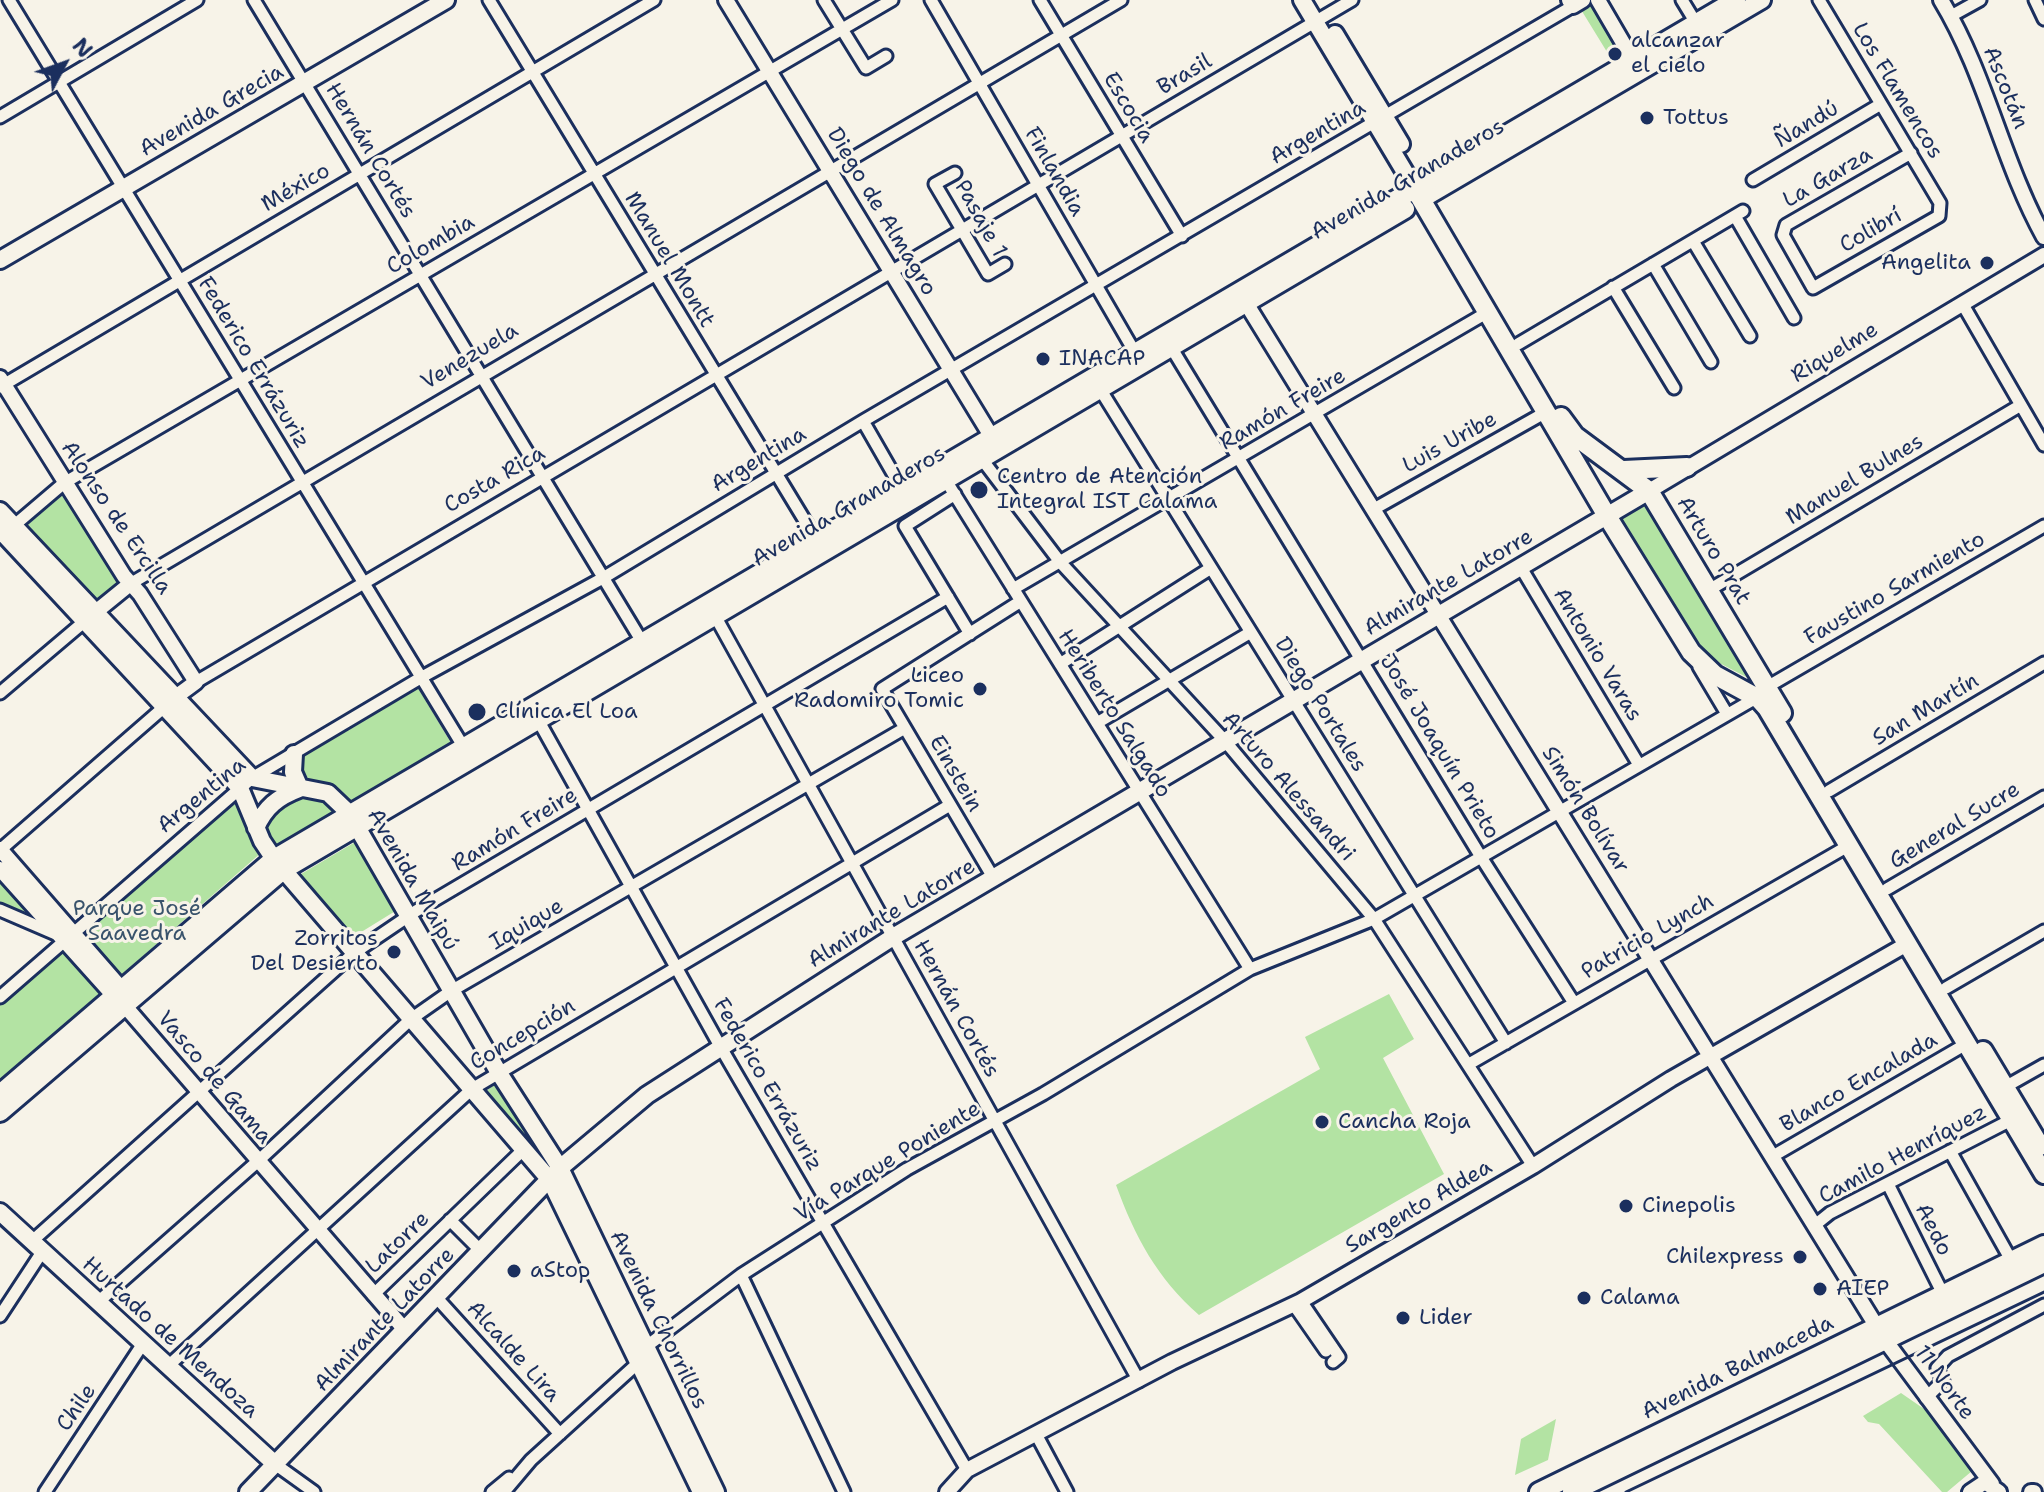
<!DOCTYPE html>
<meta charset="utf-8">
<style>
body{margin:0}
#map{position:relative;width:2044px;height:1492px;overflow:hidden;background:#f7f3e8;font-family:"Shantell Sans",sans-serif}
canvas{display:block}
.north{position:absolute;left:24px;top:24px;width:80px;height:80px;-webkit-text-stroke:6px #f7f3e8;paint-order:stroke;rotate:49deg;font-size:22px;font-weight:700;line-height:32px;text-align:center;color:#1b2f5e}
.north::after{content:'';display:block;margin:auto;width:28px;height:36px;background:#1b2f5e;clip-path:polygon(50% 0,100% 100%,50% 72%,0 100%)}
</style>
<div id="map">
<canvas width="2044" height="1492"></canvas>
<div class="north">N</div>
</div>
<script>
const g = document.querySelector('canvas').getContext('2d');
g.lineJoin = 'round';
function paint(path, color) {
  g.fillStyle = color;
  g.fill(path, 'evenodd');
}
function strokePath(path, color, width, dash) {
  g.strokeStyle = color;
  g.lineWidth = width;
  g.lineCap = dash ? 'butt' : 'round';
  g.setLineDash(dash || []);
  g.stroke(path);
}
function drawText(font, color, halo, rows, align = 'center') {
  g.font = font + ' "Shantell Sans",sans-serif';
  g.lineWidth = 6;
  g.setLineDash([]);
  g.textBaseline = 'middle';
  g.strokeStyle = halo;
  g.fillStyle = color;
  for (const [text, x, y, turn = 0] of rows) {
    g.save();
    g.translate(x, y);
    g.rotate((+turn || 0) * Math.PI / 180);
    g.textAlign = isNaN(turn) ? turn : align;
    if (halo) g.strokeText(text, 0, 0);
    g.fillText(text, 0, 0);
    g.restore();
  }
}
const green = new Path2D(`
 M1592 1 1617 46 1607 52 1580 8Z
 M67 491 123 582 94 601 25 527Z
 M1646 503 1754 681 1700 653 1617 521Z
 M417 686 451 743 347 804 301 775V756Z
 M303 793 323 797 342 812 277 851 263 826 268 815Z
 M235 799 240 800 262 852 119 977 81 932Z
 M357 841 397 910 350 939 296 877Z
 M0 878 37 918 0 904Z
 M62 950 100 989 99 994 0 1079V1005Z
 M1389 994 1414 1039 1383 1058 1444 1174 1199 1315C1157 1278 1135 1237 1116 1185L1320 1069 1305 1037Z
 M499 1082 546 1160 542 1166 481 1094Z
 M1901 1393 1927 1411 1972 1471 1947 1492H1942L1879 1424 1868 1422 1863 1416Z
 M1556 1419 1548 1460 1515 1475 1521 1439Z`);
const minor = new Path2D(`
 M9 0 463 746
 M254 0 644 645
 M489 0 816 539
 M824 0 866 68 886 56
 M931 0 1137 356
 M1040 0 1182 236
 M1682 0 1696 23
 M1819 0 1940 203 1939 216 1813 288 1783 235 1786 225 1911 153
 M2035 0 2044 19
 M1951 16 1980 0
 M0 117 197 0
 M955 173 935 184 988 274 1005 264
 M1753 180 1881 104
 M1735 216 1794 318
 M1693 241 1750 336
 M1653 264 1711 362
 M1613 287 1674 388
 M1962 303 2044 445
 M1518 344 1743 211
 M1171 347 1481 857 1574 1003
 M0 387 654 0
 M1100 389 1506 1043
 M863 421 902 489
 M981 458 1060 562 1225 741 1374 919 1533 1166
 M945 479 1250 969
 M955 494 905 526 970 634
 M1374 509 1546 412
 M10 529 64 483 892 0
 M1520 566 1639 765
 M130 584 1121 0
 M1013 589 1488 312
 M1709 590 2021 405
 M714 614 1139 1381
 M1060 664 1211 568
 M1699 667 1727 714
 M196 682 1352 0
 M1767 687 2044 526
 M0 693 85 621
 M537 718 720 1046 967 1470
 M1097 723 1251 632
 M1829 791 2044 663
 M0 850 170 702
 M994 879 882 689 1021 601
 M1887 889 2044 797
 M0 910 58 935
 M1946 988 2044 931
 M0 997 252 778 422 677 603 578 863 421 1573 6
 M1469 1064 1848 846
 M2005 1087 2044 1065
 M1950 1151 2011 1260
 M1773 1156 1966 1044
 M1888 1184 1943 1294
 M450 1220 482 1252
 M1815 1225 1830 1213 2009 1121
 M31 1242 354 953 416 911 948 597
 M741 1275 844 1492
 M373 1295 524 1149
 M436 1297 560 1434
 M1301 1301 1339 1357 1333 1362
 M97 1303 257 1162 411 1019 451 991 905 728
 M1294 1305 1326 1351
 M0 1316 42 1252
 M647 1346 741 1275 907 1169 1043 1094 1250 969 1374 919 1756 698
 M167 1367 472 1089 950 805
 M1926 1398 1943 1381 1937 1368 1948 1356 2044 1305
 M1036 1434 1067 1492
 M275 1464 314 1492
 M45 1492 142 1345
 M492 1492 509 1478
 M504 1492 531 1460 638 1363`);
const tertiary = new Path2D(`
 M726 0 996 444
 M1569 0 1573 6 1583 0
 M1598 0 1633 60
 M1941 0C1986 74 2002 161 2044 237
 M1246 303 1885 1340 1992 1484
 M0 378 124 576 140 594 196 682 173 699
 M1649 491 2044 255
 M87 619 130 584
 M0 849 122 989 125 1006 405 1330
 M0 869 113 995
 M947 1492 967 1470 1172 1362 1301 1301 1533 1166 1671 1079 1907 944
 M1970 1492 1985 1482 1999 1492
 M2031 1492H2034`);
const secondary = new Path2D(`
 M1302 0 1415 189
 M1335 34 1401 144
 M1421 200 1762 0
 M0 260 446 0
 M0 511 252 778 328 793 349 813 499 1073 560 1168 716 1492
 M0 530 240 788 262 841 274 859 550 1180 701 1492
 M294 754 293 772 300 788
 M256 828C265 807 278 797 299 789
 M0 1212 275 1464
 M248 1492 560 1168 647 1095 893 937 1649 491`);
const primary = new Path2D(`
 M1415 189 1607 516 1691 652 1715 675 1759 699 1767 708 2044 1174
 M1561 417 1575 436 1649 491 1782 713
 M1624 470 1687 467
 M1983 1051 2040 1146
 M0 1094 274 859 1736 0
 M0 1112 283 870 1405 209
 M1539 1492 2044 1245
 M1572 1492 2044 1263`);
const rail = new Path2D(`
 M1626 1492 2044 1292`);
const markers = [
 [1615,54,8,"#1b2f5e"],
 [1647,118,8,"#1b2f5e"],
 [1987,263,8,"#1b2f5e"],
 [1043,359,8,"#1b2f5e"],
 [979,490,10,"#1b2f5e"],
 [980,689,8,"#1b2f5e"],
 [477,712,10,"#1b2f5e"],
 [394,952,8,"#1b2f5e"],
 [1322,1122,8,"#1b2f5e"],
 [1626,1206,8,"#1b2f5e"],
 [1800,1257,8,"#1b2f5e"],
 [514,1271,8,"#1b2f5e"],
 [1820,1289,8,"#1b2f5e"],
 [1584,1298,8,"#1b2f5e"],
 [1403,1318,8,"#1b2f5e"]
];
const poiNames = [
 ["alcanzar",1631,41],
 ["el cielo",1631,66],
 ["Tottus",1663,118],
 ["Angelita",1971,263,"right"],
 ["INACAP",1059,359],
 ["Centro de Atención",997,477],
 ["Integral IST Calama",997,502],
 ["Liceo",964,676,"right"],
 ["Radomiro Tomic",964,701,"right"],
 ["Clínica El Loa",495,712],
 ["Zorritos",378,939,"right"],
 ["Del Desierto",378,964,"right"],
 ["Cancha Roja",1338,1122],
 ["Cinepolis",1642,1206],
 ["Chilexpress",1784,1257,"right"],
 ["aStop",530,1271],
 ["AIEP",1836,1289],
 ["Calama",1600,1298],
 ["Lider",1419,1318]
];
const streetNames = [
 ["Brasil",1185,75,-31],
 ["Ascotán",2005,88,68],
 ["Los Flamencos",1897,91,59],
 ["Escocia",1128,108,59],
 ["Avenida Grecia",212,111,-30],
 ["Ñandú",1807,125,-31],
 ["Argentina",1318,133,-30],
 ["Hernán Cortés",370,151,59],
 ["Finlandia",1054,172,60],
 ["La Garza",1828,178,-30],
 ["Avenida Granaderos",1408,180,-30],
 ["México",296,188,-30],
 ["Diego de Almagro",881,212,59],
 ["Pasaje 1",980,219,61],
 ["Colibrí",1871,231,-30],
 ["Colombia",431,245,-30],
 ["Manuel Montt",669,260,59],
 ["Riquelme",1835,353,-31],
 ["Venezuela",470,357,-31],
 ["Federico Errázuriz",253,363,59],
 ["Ramón Freire",1283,410,-30],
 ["Luis Uribe",1450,443,-29],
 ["Argentina",759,460,-31],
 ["Costa Rica",495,480,-30],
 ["Manuel Bulnes",1855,480,-31],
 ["Avenida Granaderos",849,507,-30],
 ["Alonso de Ercilla",116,518,56],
 ["Arturo Prat",1713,551,59],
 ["Almirante Latorre",1449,583,-30],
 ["Faustino Sarmiento",1895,589,-30],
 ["Antonio Varas",1597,655,59],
 ["Diego Portales",1320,705,58],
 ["San Martín",1926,710,-31],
 ["Heriberto Salgado",1114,714,58],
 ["José Joaquín Prieto",1439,747,59],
 ["Einstein",955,774,60],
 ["Arturo Alessandri",1288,787,49],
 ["Argentina",202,796,-39],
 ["Simón Bolívar",1585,810,58],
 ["General Sucre",1955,826,-31],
 ["Ramón Freire",515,830,-31],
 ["Avenida Maipú",412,880,60],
 ["Almirante Latorre",892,914,-31],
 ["Iquique",527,925,-30],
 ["Patricio Lynch",1648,937,-30],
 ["Hernán Cortés",956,1009,61],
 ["Concepción",523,1035,-31],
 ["Vasco de Gama",214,1078,50],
 ["Blanco Encalada",1859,1083,-30],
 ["Federico Errázuriz",767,1085,60],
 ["Camilo Henríquez",1903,1155,-28],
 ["Vía Parque Poniente",888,1162,-31],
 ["Sargento Aldea",1419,1207,-30],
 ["Aedo",1933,1230,63],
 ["Latorre",398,1243,-44],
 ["Almirante Latorre",385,1320,-46],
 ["Avenida Chorrillos",658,1320,64],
 ["Hurtado de Mendoza",170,1338,42],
 ["Alcalde Lira",513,1352,48],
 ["Avenida Balmaceda",1738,1368,-26],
 ["11 Norte",1944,1383,54],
 ["Chile",77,1408,-56]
];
const parkNames = [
 ["Parque José",137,909],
 ["Saavedra",137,934]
];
paint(green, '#b3e3a3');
strokePath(minor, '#1b2f5e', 17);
strokePath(tertiary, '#1b2f5e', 20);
strokePath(secondary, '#1b2f5e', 22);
strokePath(primary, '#1b2f5e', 24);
strokePath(minor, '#f7f3e8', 11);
strokePath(tertiary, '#f7f3e8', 14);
strokePath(secondary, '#f7f3e8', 16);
strokePath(primary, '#f7f3e8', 18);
strokePath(rail, '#1b2f5e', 3);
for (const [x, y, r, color] of markers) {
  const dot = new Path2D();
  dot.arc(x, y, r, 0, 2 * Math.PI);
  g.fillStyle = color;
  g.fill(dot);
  strokePath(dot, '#f7f3e8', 3);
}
drawText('22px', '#1b2f5e', '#f7f3e8', poiNames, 'left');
drawText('22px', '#1b2f5e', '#f7f3e8', streetNames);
drawText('22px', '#39536c', '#f7f3e8', parkNames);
</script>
